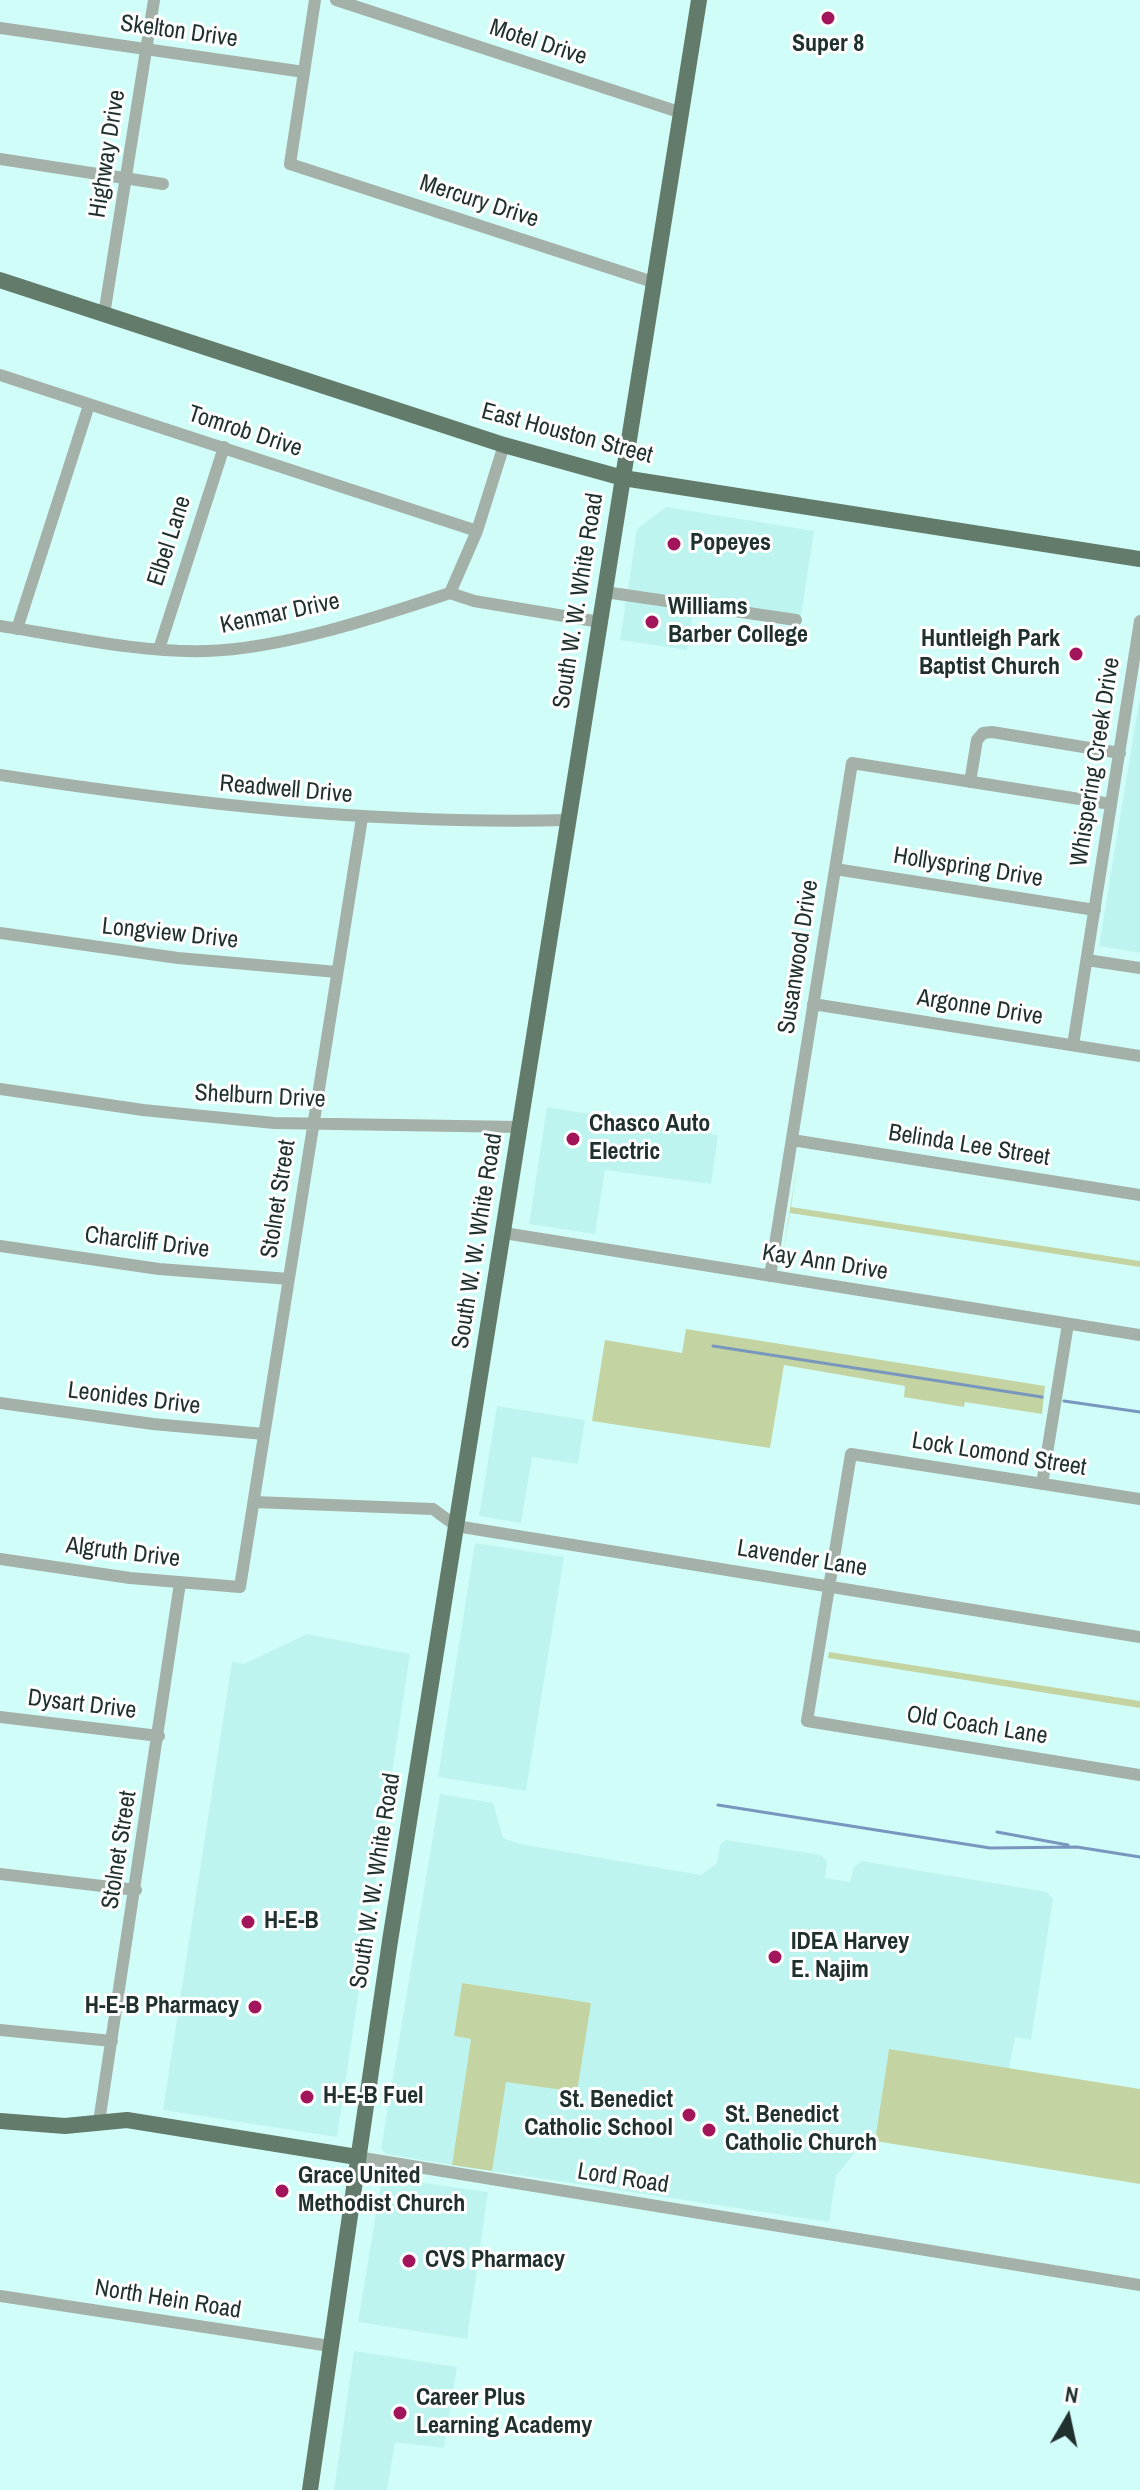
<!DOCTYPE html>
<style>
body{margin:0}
#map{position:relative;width:1140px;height:2490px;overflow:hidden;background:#d1fdf9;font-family:"Archivo Narrow",sans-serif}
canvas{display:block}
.north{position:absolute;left:1028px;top:2378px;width:80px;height:80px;-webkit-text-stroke:6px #fff;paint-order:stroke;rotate:9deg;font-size:22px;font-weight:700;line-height:32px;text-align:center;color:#1f302e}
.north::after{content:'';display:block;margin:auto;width:28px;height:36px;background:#1f302e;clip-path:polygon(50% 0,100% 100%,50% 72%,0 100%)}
</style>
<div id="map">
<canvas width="1140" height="2490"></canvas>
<div class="north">N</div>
</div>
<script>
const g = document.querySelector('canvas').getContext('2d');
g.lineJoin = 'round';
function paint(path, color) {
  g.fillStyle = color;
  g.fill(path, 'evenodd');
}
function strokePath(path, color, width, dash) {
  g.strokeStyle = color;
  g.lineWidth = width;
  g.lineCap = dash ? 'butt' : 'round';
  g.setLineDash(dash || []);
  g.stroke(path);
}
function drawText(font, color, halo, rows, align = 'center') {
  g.font = font + ' "Archivo Narrow",sans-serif';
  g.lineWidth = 6;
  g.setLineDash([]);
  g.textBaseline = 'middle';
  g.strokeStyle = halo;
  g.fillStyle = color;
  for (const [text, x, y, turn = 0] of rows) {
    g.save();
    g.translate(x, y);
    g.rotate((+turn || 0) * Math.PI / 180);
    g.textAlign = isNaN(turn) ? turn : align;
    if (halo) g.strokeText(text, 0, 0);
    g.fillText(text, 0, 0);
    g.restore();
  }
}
const built = new Path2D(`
 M666 507 814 531 801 616 628 589 637 529Z
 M626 601 693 611 687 650 620 640Z
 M1140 696V953L1099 946Z
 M547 1107 718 1135 711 1184 605 1170 595 1234 529 1224Z
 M497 1406 585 1420 578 1464 532 1457 521 1523 479 1516Z
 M475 1543 564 1557 526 1791 438 1777Z
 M307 1634 410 1654 337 2137 163 2110 232 1662 244 1664Z
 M440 1794 493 1803 503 1838 520 1844 701 1875 717 1863 720 1845 726 1840 821 1855 827 1861 825 1878 850 1882 854 1867 862 1861 1047 1892 1053 1899 1031 2040 1015 2037 1009 2069 889 2049 875 2141 856 2139 854 2154 836 2176 829 2222 492 2171 505 2081 577 2092 590 2004 462 1983 454 2036 471 2039 452 2165 386 2154 381 2149Z
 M382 2177 488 2192 467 2339 358 2322Z
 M354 2351 457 2367 444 2448 395 2442 387 2490H334Z`);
const green = new Path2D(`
 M799 1153 791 1207 1140 1261V1267L790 1213 781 1266Z
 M686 1329 1045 1386 1042 1414 965 1402 964 1407 904 1397 905 1386 784 1365 770 1448 592 1421 605 1340 682 1353Z
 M829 1652 1140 1701V1708L828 1658Z
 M462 1983 591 2003 577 2092 506 2082 492 2171 452 2165 471 2039 454 2036Z
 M889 2049 1140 2089V2184L875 2141Z`);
const stream = new Path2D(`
 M713 1346 1042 1397
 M1064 1401 1140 1412
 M718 1805 990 1848 1077 1847 1140 1857
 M997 1832 1068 1845`);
const minor = new Path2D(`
 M315 0 290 164 653 282
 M336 0 682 113
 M0 28 304 72
 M0 159 163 184
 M104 315 154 0
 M0 375 477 531
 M605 592 796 620
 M450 593 474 601 600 622
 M0 626C67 636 139 653 206 651 282 649 378 617 450 593L477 531 504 445
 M17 629 89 405
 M159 649 224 447
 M0 775C190 804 377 825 570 820
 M970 782 977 740 983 733 992 732 1120 753
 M835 869 1095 910
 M0 933 178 958 337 972
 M1087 960 1140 968
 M813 1004 1140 1056
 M1073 1045 1140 621
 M0 1089 143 1110 274 1123 520 1127
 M792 1140 1140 1195
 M504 1233 1140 1335
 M0 1246 159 1269 289 1279
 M770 1276 852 763 1111 804
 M0 1403 153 1424 264 1434
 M1042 1484 1068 1324
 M1140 1499 851 1454 807 1721 1140 1775
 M254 1502 433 1509 456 1526 1140 1637
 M0 1559 130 1578 240 1587 362 818
 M0 1717 159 1736
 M0 1874 136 1890
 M0 2030 112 2041
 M99 2122 180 1583
 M357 2157 1140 2285
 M0 2296 330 2346`);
const major = new Path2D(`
 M0 280 504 445 623 478 1140 559
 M0 2121 65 2126 127 2120 357 2157
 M310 2490 390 1941 699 0`);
const markers = [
 [828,18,8,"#a3155a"],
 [674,544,8,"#a3155a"],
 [652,622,8,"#a3155a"],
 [1076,654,8,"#a3155a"],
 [573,1139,8,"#a3155a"],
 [248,1922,8,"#a3155a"],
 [775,1957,8,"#a3155a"],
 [255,2007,8,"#a3155a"],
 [307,2097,8,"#a3155a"],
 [689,2115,8,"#a3155a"],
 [709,2130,8,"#a3155a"],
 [282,2191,8,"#a3155a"],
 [409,2261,8,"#a3155a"],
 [400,2413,8,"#a3155a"]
];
const streetNames = [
 ["Skelton Drive",179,32,8],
 ["Motel Drive",538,43,18],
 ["Highway Drive",108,154,-81],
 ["Mercury Drive",479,202,18],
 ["Tomrob Drive",245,432,18],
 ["East Houston Street",567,434,15],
 ["Elbel Lane",170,541,-72],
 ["South W. W. White Road",579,601,-81],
 ["Kenmar Drive",280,614,-12],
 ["Whispering Creek Drive",1096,762,-81],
 ["Readwell Drive",286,790,5],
 ["Hollyspring Drive",968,868,9],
 ["Longview Drive",170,934,6],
 ["Susanwood Drive",799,957,-81],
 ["Argonne Drive",980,1008,9],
 ["Shelburn Drive",260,1097,3],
 ["Belinda Lee Street",969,1146,9],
 ["Stolnet Street",279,1199,-81],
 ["South W. W. White Road",478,1241,-81],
 ["Charcliff Drive",147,1243,7],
 ["Kay Ann Drive",825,1263,9],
 ["Leonides Drive",134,1399,7],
 ["Lock Lomond Street",999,1455,9],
 ["Algruth Drive",123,1553,7],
 ["Lavender Lane",802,1559,9],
 ["Dysart Drive",82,1705,7],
 ["Old Coach Lane",977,1726,9],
 ["Stolnet Street",120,1850,-81],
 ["South W. W. White Road",376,1881,-81],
 ["Lord Road",623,2179,9],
 ["North Hein Road",168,2300,9]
];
const poiNames = [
 ["Super 8",828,45,"center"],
 ["Popeyes",690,544],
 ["Williams",668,608],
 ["Barber College",668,636],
 ["Huntleigh Park",1060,640,"right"],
 ["Baptist Church",1060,668,"right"],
 ["Chasco Auto",589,1125],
 ["Electric",589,1153],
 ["H-E-B",264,1922],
 ["IDEA Harvey",791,1943],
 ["E. Najim",791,1971],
 ["H-E-B Pharmacy",239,2007,"right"],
 ["H-E-B Fuel",323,2097],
 ["St. Benedict",673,2101,"right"],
 ["Catholic School",673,2129,"right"],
 ["St. Benedict",725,2116],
 ["Catholic Church",725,2144],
 ["Grace United",298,2177],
 ["Methodist Church",298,2205],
 ["CVS Pharmacy",425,2261],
 ["Career Plus",416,2399],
 ["Learning Academy",416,2427]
];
paint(built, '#bef4ef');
paint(green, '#c3d4a2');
strokePath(stream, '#7996be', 3);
strokePath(minor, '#a3b1a8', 12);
strokePath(major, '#627b6b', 16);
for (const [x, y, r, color] of markers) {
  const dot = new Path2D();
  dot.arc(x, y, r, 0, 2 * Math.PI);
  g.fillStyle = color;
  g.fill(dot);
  strokePath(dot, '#fff', 3);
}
drawText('24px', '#1f302e', '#fff', streetNames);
drawText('bold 24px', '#1f302e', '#fff', poiNames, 'left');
</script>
